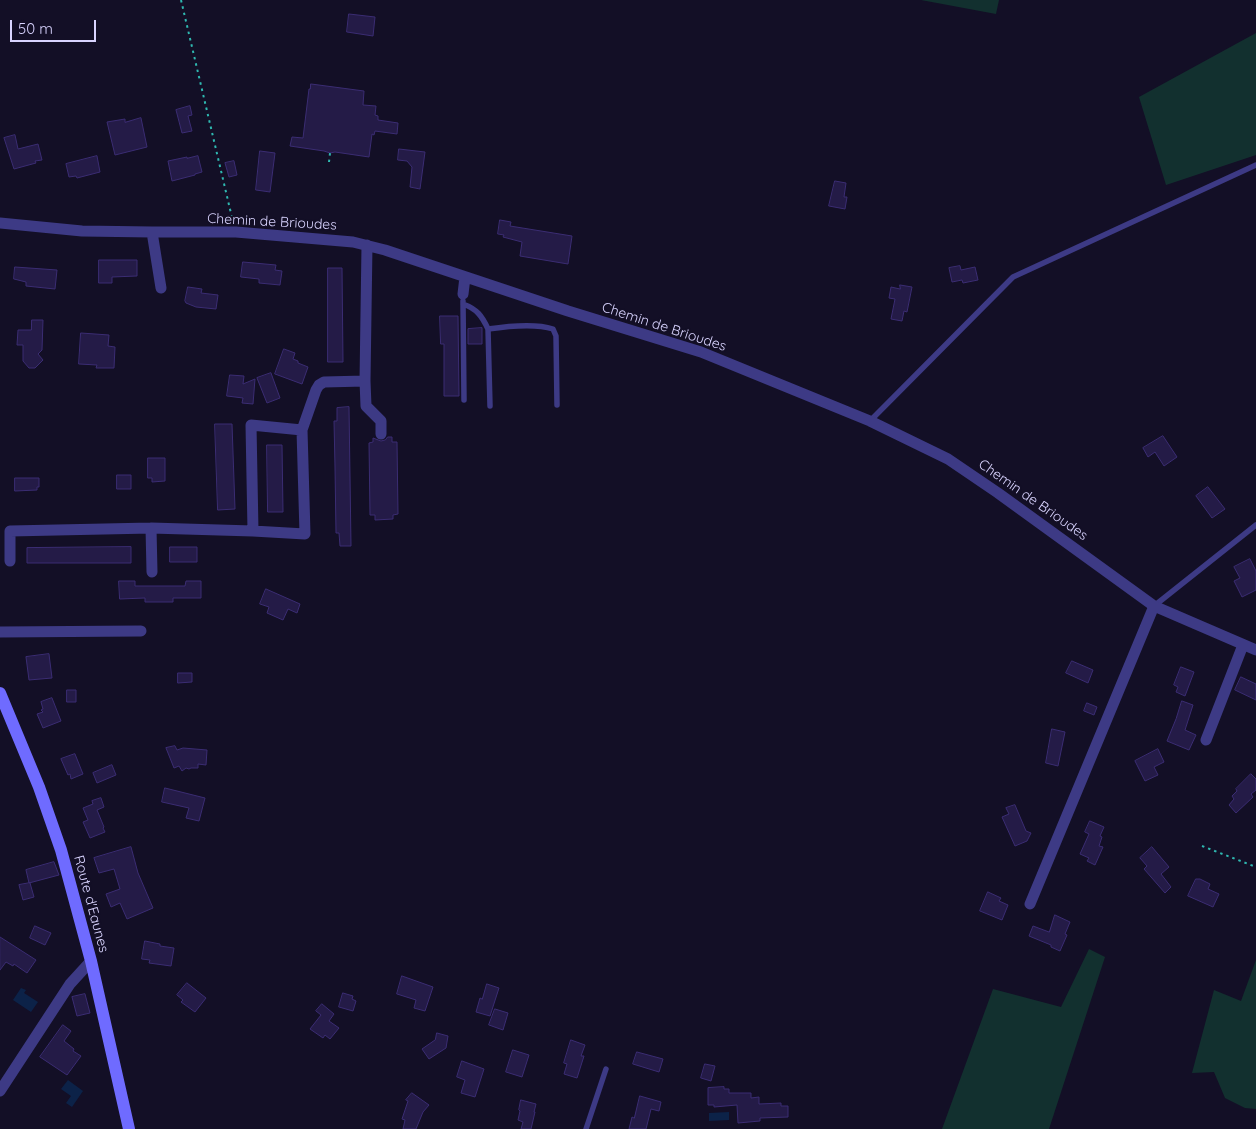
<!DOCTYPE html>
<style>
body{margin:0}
#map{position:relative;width:1256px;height:1129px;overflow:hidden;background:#130f26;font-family:Quicksand,sans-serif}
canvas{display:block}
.scale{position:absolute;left:10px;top:20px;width:86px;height:22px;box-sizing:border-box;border:2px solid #d9d4ff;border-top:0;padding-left:6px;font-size:15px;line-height:18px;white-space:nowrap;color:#d9d4ff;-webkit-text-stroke:4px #130f26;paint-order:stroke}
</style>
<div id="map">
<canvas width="1256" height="1129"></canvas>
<div class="scale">50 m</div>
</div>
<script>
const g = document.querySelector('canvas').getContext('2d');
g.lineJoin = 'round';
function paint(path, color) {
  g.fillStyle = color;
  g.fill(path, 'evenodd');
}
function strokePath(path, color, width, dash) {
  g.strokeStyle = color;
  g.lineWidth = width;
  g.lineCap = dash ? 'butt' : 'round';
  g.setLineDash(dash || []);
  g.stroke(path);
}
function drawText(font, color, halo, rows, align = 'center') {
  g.font = font + ' Quicksand,sans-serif';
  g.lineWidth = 4;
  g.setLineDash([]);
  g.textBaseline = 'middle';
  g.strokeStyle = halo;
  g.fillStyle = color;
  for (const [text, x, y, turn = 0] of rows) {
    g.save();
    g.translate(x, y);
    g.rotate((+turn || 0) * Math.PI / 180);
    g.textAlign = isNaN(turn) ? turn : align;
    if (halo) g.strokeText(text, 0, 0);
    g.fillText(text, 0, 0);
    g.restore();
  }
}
const green = new Path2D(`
 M921 0H999L996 14Z
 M1256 33V155L1166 185 1139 97Z
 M1089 949 1105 957 1049 1129H942L993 989 1061 1007Z
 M1256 960V1109L1245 1108 1225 1098 1214 1072 1192 1073 1214 990 1241 1001Z`);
const water = new Path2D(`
 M21 988 26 990 24 993 38 1002 31 1012 13 1000Z
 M68 1080 83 1091 72 1107 66 1103 71 1096 61 1089Z
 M729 1112V1120L709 1121V1113Z`);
const building = new Path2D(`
 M349 14 375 17 373 36 347 32Z
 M311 84 364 91 363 105 376 106 375 115 378 116V120L398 123 397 134 375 131 374 135 372 134 369 157 335 152 330 153 324 151 290 146 292 137 303 138 309 89H310Z
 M190 106 192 115 188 116 192 131 182 133 176 110Z
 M141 118 147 147 115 155 107 122 125 119V122Z
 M15 135 18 149 38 144 42 160 35 161 36 163 14 169 4 138Z
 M399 149 425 152 420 189 410 187 412 167 407 161 398 160Z
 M260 151 275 153 270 192 256 190Z
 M97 156 100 172 77 178 76 176 69 177 66 164Z
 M198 156 202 172 195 174V175L172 181 168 161 187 157V158Z
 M234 161 237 175 229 177 225 163Z
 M835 181 846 183 844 197H847L845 209 829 206Z
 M500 220 511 222 510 226 572 236 568 264 520 256 522 242 503 237 504 235 498 234Z
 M99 260H137V276L112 277V283H99Z
 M243 262 276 265 275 270 282 271 280 285 259 283V279L241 277Z
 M960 266 961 270 975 267 978 280 963 283 962 280 952 282 949 268Z
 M15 267 57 270 55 289 26 286V282L14 279Z
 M328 268H342L343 362H328Z
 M900 285 912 287 907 312 904 311 902 321 891 319 895 299 889 298 891 287 900 289Z
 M188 287 202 289 201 293 218 295 216 309 196 307 186 303 185 301Z
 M440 316H458L459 396H444V344H441Z
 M32 320H43L42 350 38 354 43 360 35 368H29L23 361V345H17L18 330H31Z
 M482 328V344H468V329Z
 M81 333 109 335 108 346 115 347 114 368H96L97 365 79 364Z
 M284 349 295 353 293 359 298 361V363L308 367 302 384 275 374Z
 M271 373 280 398 267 403 257 378Z
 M230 375 244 376 243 384 255 379 253 404 242 403 243 398 227 396Z
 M349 407 351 546H340L339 533H336L335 467 334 421H337V408Z
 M215 424H232L235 509 218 510Z
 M1163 436 1177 457 1164 466 1155 452 1148 457 1143 448Z
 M388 437H392V442H397L398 514 393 515V519L375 520V515H370L369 443 373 442V438L381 441 385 440Z
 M267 445H282L283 512H268Z
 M148 458H165V481L152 482V478H148Z
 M117 475H131V489H117Z
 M15 478H39V487H37V490L15 491Z
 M1208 487 1225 509 1212 518 1196 496Z
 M131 547V563H27V548Z
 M170 547H197V562H170Z
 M1250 559 1256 571V590L1242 597 1234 581 1240 578 1234 567Z
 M119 581H135V586H185L186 581H201V598H173V602H145V598L120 599Z
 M266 589 300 604 297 613 288 609 283 620 267 613 269 607 260 604Z
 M49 654 52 678 29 680 26 657Z
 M1072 661 1093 670 1088 683 1066 673Z
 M1181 667 1194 672 1185 696 1176 692 1178 687 1174 685Z
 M178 673H192V682L178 683Z
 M1241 677 1256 684V700L1235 690Z
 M67 690H76V702H67Z
 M52 698 61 721 43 728 37 714 43 712 41 710 43 709 41 702Z
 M1182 701 1193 705 1185 730 1196 735 1189 750 1167 741 1176 719Z
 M1087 703 1097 707 1094 715 1084 711Z
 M1052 729 1065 732 1058 766 1046 763Z
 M175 746 177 750 183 748 207 750 206 765 198 764V768H191L189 769 186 768 182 771 179 766 174 768 166 748Z
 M1158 749 1164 762 1154 767 1158 775 1145 781 1135 761Z
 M75 754 83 774 71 779 70 774 68 775 61 759Z
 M112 765 116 775 97 783 93 773Z
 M1251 774 1256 779V790L1251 794 1253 797 1236 813 1229 805 1234 799 1232 796 1237 791 1236 789Z
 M165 788 205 798 199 821 186 818 189 808 162 802Z
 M101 798 104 807 97 810 104 827 103 828 105 832 90 838 83 822 88 820 83 808 93 804 92 801Z
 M1015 805 1026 831 1031 833 1027 841 1015 846 1002 817 1009 814 1006 808Z
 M1090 821 1104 827 1100 836 1102 837 1099 846 1103 847 1095 865 1087 861 1089 858 1080 854 1089 834 1085 832Z
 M131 847 138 873 153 908 127 919 120 903 111 907 106 894 120 889 114 869 99 873 94 858Z
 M1152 847 1169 867 1161 874 1171 887 1165 893 1144 869 1147 866 1140 858Z
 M54 862 59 875 29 883 26 870Z
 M1196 879H1200L1210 884 1208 889 1219 894 1213 907 1188 896Z
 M30 883 34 897 23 900 19 885Z
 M988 892 1001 898 999 901 1008 905 1002 920 980 911Z
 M1055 915 1070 922 1065 934 1067 935 1060 951 1051 947V945L1029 936 1033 926 1049 932Z
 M35 926 51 933 45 945 30 938Z
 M0 937 36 960 27 973 14 964 13 966 6 962 0 970Z
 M145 941 160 944V946L174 948 171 966 149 963 150 960 142 959Z
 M402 976 433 987 425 1011 414 1008 416 1000 397 994Z
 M187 983 206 998 195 1012 181 1002 183 1000 177 995Z
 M487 984 499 988 490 1016 476 1012 480 998 482 999Z
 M343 993 353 996 352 999 356 1001 353 1011 339 1007Z
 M85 994 90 1013 77 1016 72 997Z
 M322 1004 334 1014 329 1021 339 1028 330 1039 325 1035 323 1038 310 1029 321 1015 316 1011Z
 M495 1009 508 1013 503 1030 489 1025Z
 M63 1025 71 1031 64 1041 74 1049 73 1051 81 1056 67 1075 40 1057Z
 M437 1033 448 1036 446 1048 429 1059 422 1049 435 1040Z
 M571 1040 585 1045 581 1056H584L577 1078 564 1074 567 1064 564 1063Z
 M513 1050 529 1055 522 1077 506 1072Z
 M637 1052 663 1059 659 1072 633 1064Z
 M462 1061 484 1069 475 1097 461 1093 465 1080 457 1077Z
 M705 1064 715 1066 711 1081 701 1078Z
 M724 1087V1089H729V1093H751V1098L759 1097V1104L781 1103V1106H788V1117L760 1118V1121L738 1123 737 1105 714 1107V1105H708V1088Z
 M412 1093 429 1105 423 1112 416 1129H403L405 1120 402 1119 408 1101 406 1100Z
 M640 1096 661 1102 659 1111 651 1109 646 1129H629L632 1117 634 1118Z
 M521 1100 536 1104 534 1112H535L531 1129H521L523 1122 518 1120 520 1111 519 1110Z`);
const path = new Path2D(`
 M181 0 233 222
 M329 162 330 153
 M1202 846 1256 867`);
const lane = new Path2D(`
 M463 301 464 400
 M463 304C477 309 482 316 488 329L490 406
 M488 329C508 326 535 323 553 329L556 336 557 405
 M870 421 1013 277 1256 165
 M1154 606 1256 525
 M586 1129 606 1069`);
const street = new Path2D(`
 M0 223 82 231 152 232H236L353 242 385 250 568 311 701 352 870 421 948 459 998 493 1154 606 1256 650
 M152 232 161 288
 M463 294 465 277
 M365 381 366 406 381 421V434
 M151 528 152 572
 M253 531 251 425 302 430
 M10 561V531L151 528 253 531 305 534 302 430 316 390 319 385 324 382 365 381 367 245
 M0 632 141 631
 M1206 740 1243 645
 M1030 904 1154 606
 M0 1091 70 984 91 961`);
const secondary = new Path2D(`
 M0 693 39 787 61 850 91 961 129 1129`);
const streetNames = [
 ["Chemin de Brioudes",272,222,3],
 ["Chemin de Brioudes",664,327,18],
 ["Chemin de Brioudes",1033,500,35],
 ["Route d'Eaunes",91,904,75]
];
paint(green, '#12302f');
paint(water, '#0c2248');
paint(building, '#241b47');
strokePath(building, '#3b2d73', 1);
strokePath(path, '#2fb8b0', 2, [2.5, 4]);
strokePath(lane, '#3d3a85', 5.5);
strokePath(street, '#3d3a85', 11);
strokePath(secondary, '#6f6bff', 12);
drawText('14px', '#d9d4ff', '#130f26', streetNames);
</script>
